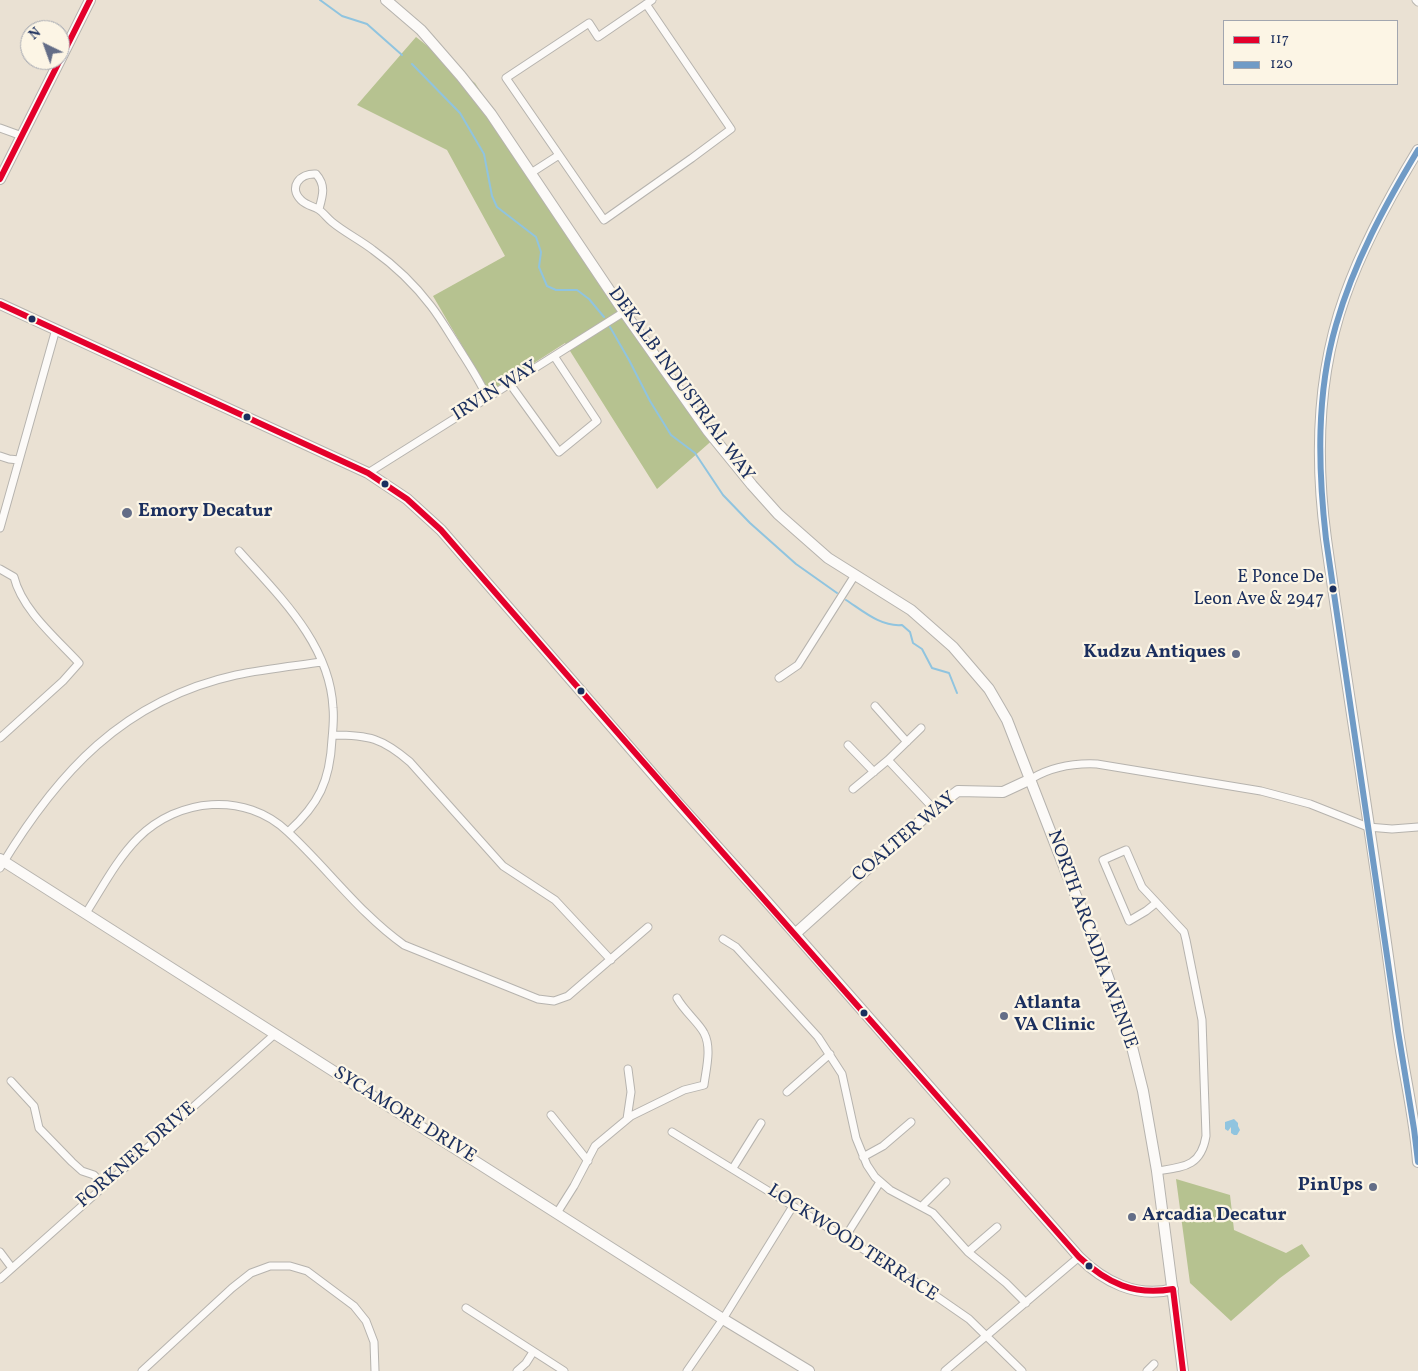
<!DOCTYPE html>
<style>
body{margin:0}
#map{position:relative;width:1418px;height:1371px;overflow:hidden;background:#eae1d3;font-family:Vollkorn,serif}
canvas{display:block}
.legend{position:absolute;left:1223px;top:20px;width:175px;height:65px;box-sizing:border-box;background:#fcf5e5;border:1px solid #a2a6af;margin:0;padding:6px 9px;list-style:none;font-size:15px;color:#1b2f5e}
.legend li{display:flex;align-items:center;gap:10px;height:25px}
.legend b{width:25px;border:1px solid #a2a6af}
.north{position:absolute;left:20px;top:20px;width:50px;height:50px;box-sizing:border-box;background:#fcf5e5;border:1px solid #a2a6af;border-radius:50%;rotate:318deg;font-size:14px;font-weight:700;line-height:20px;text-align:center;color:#1b2f5e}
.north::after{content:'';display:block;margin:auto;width:18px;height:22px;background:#636d87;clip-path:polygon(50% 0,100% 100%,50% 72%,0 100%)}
</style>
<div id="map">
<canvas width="1418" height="1371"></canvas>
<ul class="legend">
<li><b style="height:6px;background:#e4002b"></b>117</li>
<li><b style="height:6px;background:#709bc6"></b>120</li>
</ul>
<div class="north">N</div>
</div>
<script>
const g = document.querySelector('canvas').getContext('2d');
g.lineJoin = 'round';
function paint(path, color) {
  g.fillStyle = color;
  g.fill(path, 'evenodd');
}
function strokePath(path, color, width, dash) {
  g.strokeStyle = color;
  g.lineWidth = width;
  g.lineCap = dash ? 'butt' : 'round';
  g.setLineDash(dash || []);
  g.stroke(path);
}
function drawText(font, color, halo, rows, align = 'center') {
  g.font = font + ' Vollkorn,serif';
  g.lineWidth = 4.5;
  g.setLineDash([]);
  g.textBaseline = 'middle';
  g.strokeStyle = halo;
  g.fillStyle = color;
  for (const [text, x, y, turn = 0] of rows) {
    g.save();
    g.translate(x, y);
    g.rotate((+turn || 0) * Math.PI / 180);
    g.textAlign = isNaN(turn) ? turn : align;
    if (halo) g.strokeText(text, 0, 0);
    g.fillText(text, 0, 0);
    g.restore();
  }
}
const forest = new Path2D(`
 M416 37 475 83 602 278 716 437 657 489 565 343 489 392 433 296 505 256 447 150 357 105Z
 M1176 1179 1230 1195 1234 1230 1286 1253 1302 1244 1310 1256 1280 1278 1231 1321 1190 1283Z`);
const water = new Path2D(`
 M1234 1119 1238 1123V1126L1240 1130 1237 1135H1234L1231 1133V1127L1228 1131 1225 1129V1122Z`);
const stream = new Path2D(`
 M320 0 342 16 367 24 402 55
 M412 64 460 113 484 154 492 196 497 207 536 237 541 252 539 267 547 286 556 290H577L589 299 604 317
 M610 327 629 360 650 401 671 435 695 453 723 495 750 523 796 564 837 593
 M846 600C863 611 881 627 902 625L910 632 913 643 922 649 932 668 949 673 957 693`);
const street = new Path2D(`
 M1416 0 1418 2
 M646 4 731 129 692 158 604 220 506 78 589 23 598 37 652 0
 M0 128 22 136
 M531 173 559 155
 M319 209C323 195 326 185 316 174 300 173 288 187 301 200 306 205 312 206 318 209 323 212 327 218 332 222 344 232 360 240 373 250 394 265 415 285 431 306 441 319 449 333 458 347 468 363 479 379 487 397
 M510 384 559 452 597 421 554 356
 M0 456 9 459 19 460
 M368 473 624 312
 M0 528 56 329
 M239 551C279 596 330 644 333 708 334 718 333 729 332 739 330 781 319 804 288 832
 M0 569 14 577C22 610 57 639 79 663L63 681 0 738
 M779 678 798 665 855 575
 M875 706 907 742
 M333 735C369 735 382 738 410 762L503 866 555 900 611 960
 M848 745 874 772
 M888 760 934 809
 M1031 779C1051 767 1074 763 1097 764L1261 791 1310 804 1368 827 1392 829 1418 827
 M853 789 888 760 921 728
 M0 868C57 773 123 700 236 675 264 669 294 666 322 662
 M1156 903 1146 911 1129 921 1103 860 1126 850 1142 887 1184 932 1186 940 1202 1020 1206 1136C1201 1167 1183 1167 1157 1171
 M86 913C102 888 117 859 138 838 178 798 245 791 288 832 327 868 360 914 404 945L538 999 554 1001 568 996 648 927
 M723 939 736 947 818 1037 842 1074 856 1138 867 1165 875 1177 890 1190 933 1213 968 1252 1006 1283 1026 1303
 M11 1081 34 1106 39 1128 72 1162 82 1171 94 1175 103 1185
 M787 1092 830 1054
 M551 1115 588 1161
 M627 1119 631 1092 628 1069
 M672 1132 907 1276 969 1319 1022 1371
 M863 1157 883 1146 911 1122
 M733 1168 761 1123
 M922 1206 946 1182
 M557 1213 574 1186 595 1146 631 1116 684 1090 704 1085C706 1069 712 1048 704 1033 699 1023 684 1011 677 998
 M844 1239 880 1182
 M0 1252 12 1268
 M968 1252 997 1227
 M0 1279 275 1034
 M466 1308 564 1371
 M142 1371 232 1288 251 1273 270 1266H290L307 1271 354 1306 366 1321 374 1342 375 1371
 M517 1371 526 1363 533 1352
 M687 1371 723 1319 793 1206
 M945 1371 1079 1257
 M1147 1371 1154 1364`);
const secondary = new Path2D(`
 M386 0 421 30 461 76 491 114 624 312 708 431 752 485 778 514 828 558 911 610 953 647 989 689 1007 720 1068 877 1094 938 1130 1039 1143 1091 1157 1171 1183 1371
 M60 60 90 0
 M1418 150C1390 196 1363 245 1345 296 1317 374 1315 457 1326 539 1349 703 1377 866 1398 1031 1404 1074 1415 1118 1418 1162
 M0 179 60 60
 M0 304 368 473 407 499 441 530 677 802 768 903 1079 1257C1103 1281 1137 1299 1173 1289
 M0 859 723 1319 809 1371
 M795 934 934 809 958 791 1003 792 1031 779`);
const bus1 = new Path2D(`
 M60 60 90 0
 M0 179 60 60
 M0 304 368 473 407 499 441 530C652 774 866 1015 1079 1257 1107 1283 1134 1296 1173 1289L1183 1371`);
const bus2 = new Path2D(`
 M1418 150C1385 205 1354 262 1336 325 1316 394 1318 468 1326 539L1398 1031 1414 1129 1418 1162`);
const markers = [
 [32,319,4.5,"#1b2f5e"],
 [247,417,4.5,"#1b2f5e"],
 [385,484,4.5,"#1b2f5e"],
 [127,513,6,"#636d87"],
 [1333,589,4.5,"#1b2f5e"],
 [1236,654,5,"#636d87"],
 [581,691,4.5,"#1b2f5e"],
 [864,1013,4.5,"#1b2f5e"],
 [1004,1016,5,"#636d87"],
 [1373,1187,5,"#636d87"],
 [1132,1217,5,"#636d87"],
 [1089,1266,4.5,"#1b2f5e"]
];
const busNames = [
 ["E Ponce De",1324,579],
 ["Leon Ave & 2947",1324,601]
];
const streetNames = [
 ["DEKALB INDUSTRIAL WAY",680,385,54],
 ["IRVIN WAY",496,392,-32],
 ["COALTER WAY",905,838,-40],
 ["NORTH ARCADIA AVENUE",1091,940,70],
 ["SYCAMORE DRIVE",404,1116,32],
 ["FORKNER DRIVE",137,1156,-41],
 ["LOCKWOOD TERRACE",852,1244,33]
];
const poiNames = [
 ["Emory Decatur",138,513],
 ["Kudzu Antiques",1226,654,"right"],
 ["Atlanta",1014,1005],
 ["VA Clinic",1014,1027],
 ["PinUps",1363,1187,"right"],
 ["Arcadia Decatur",1142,1217]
];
paint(forest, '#b6c290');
paint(water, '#90c4df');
strokePath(stream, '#90c4df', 2);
strokePath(street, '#b6b3ae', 9);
strokePath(secondary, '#b6b3ae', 12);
strokePath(street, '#fcfaf8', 7);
strokePath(secondary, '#fcfaf8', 10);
strokePath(bus1, '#e4002b', 6);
strokePath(bus2, '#709bc6', 6);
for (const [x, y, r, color] of markers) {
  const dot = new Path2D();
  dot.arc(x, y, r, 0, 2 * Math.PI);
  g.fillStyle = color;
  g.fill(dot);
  strokePath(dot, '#fcf5e5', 2);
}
drawText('18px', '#1b2f5e', '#fcf5e5', busNames, 'right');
drawText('19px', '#1b2f5e', '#fcf5e5', streetNames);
drawText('bold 19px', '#1b2f5e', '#fcf5e5', poiNames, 'left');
</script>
